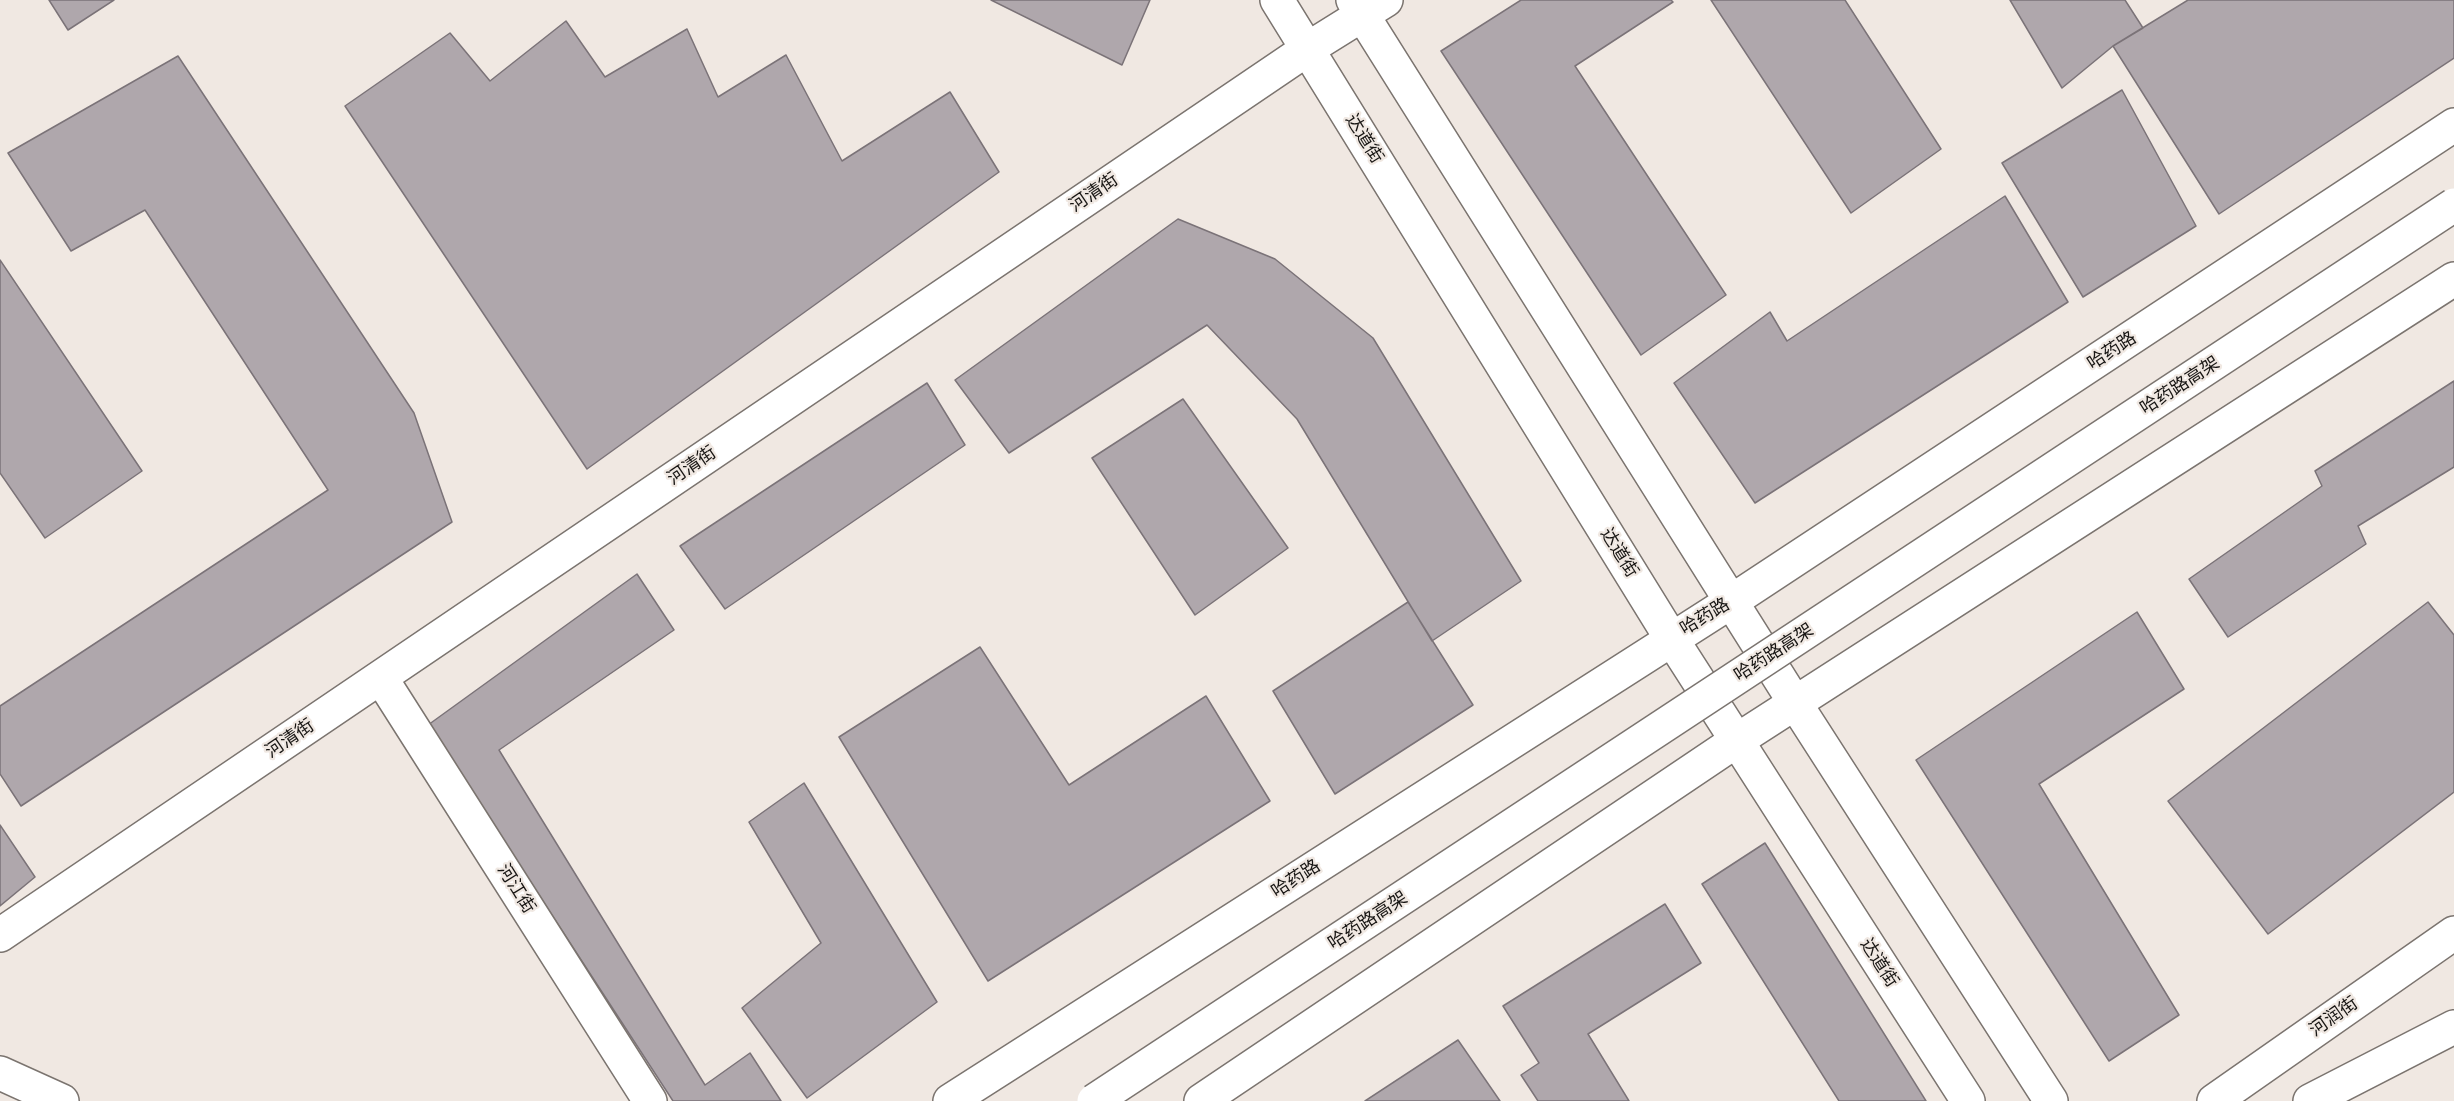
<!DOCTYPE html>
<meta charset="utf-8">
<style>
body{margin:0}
canvas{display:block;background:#f0e8e2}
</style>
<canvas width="2454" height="1101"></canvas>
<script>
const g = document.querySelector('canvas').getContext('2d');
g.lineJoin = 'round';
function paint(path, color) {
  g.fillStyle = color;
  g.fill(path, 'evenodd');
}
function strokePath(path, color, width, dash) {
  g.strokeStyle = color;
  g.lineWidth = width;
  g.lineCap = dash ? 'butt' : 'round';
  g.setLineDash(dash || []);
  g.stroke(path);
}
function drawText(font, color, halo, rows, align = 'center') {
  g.font = font + ' "PT Serif","Noto Sans SC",serif';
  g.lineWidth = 4.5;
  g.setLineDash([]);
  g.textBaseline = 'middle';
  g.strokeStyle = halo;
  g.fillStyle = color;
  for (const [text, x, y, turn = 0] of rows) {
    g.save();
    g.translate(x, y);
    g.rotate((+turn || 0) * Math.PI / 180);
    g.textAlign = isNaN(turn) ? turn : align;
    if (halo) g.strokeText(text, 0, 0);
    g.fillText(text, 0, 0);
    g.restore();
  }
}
const building = new Path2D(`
 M49 0H114L68 30Z
 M991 0H1150L1122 65Z
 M1521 0H1671L1673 2 1575 66 1726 295 1641 355 1441 51Z
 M1711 0H1845L1941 149 1851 213Z
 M2010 0H2125L2143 28 2113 46 2062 88Z
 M2188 0H2454V58L2219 214 2113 46Z
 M566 21 605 77 687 29 718 97 786 55 842 161 950 92 999 172 587 469 345 106 450 33 490 81Z
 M178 56 414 413 452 522 21 806 0 774V706L328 490 145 210 71 251 8 153Z
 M2122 90 2196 226 2083 297 2002 163Z
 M2005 196 2068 302 1755 503 1674 383 1770 312 1787 341Z
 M1178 219 1275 259 1373 338 1521 581 1432 641 1297 419 1207 325 1009 453 955 380Z
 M0 260 142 471 45 538 0 473Z
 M2454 381V467L2358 526 2366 544 2228 637 2189 579 2322 486 2315 471Z
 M927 383 965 445 725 609 680 546Z
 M1183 399 1288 548 1195 615 1092 458Z
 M637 574 674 630 499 750 705 1085 750 1053 781 1101H673L428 725Z
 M1408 602 1473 705 1335 794 1273 691Z
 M2428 602 2454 635V792L2268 934 2168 801Z
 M2137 612 2184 689 2039 784 2179 1015 2109 1061 1916 760Z
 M980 647 1069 785 1206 696 1270 801 988 981 839 737Z
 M804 783 937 1002 807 1098 742 1008 821 943 749 822Z
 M0 825 35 877 0 906Z
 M1765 843 1926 1101H1839L1702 884Z
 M1665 904 1701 963 1588 1034 1629 1101H1538L1521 1075 1539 1063 1503 1006Z
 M1458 1040 1500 1101H1365Z`);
const minor = new Path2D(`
 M381 678 650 1101
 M2214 1101 2454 933`);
const tertiary = new Path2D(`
 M0 935 1309 48 1386 0`);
const secondary = new Path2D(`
 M1277 0 1671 638 1968 1101
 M1353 0 1795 703 2051 1101`);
const trunk = new Path2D(`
 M0 1073 62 1101
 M950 1101 1732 601 2454 125
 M1201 1101 1736 741 2454 279
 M2310 1101 2454 1027`);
const trunkBridge = new Path2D(`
 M1094 1101 2454 205`);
const streetNames = [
 ["达道街",1364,139,58],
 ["河清街",1094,193,-34],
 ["哈药路",2112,351,-33],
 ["哈药路高架",2180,386,-33],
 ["河清街",692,466,-34],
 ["达道街",1619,553,58],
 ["哈药路",1705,617,-31],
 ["哈药路高架",1774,653,-33],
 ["河清街",290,739,-34],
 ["哈药路",1296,879,-33],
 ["河江街",516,889,58],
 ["哈药路高架",1368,921,-33],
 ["达道街",1879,963,57],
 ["河润街",2334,1017,-35]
];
paint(building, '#afa7ac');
strokePath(building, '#7b7378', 1.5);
strokePath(minor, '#7b746f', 36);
strokePath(tertiary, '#7b746f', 36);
strokePath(secondary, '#7b746f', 36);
strokePath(trunk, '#7b746f', 36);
strokePath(minor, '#fff', 33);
strokePath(tertiary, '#fff', 33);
strokePath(secondary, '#fff', 33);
strokePath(trunk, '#fff', 33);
strokePath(trunkBridge, '#7b746f', 36, []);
strokePath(trunkBridge, '#fff', 33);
drawText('18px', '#171513', '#f0e8e2', streetNames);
</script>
